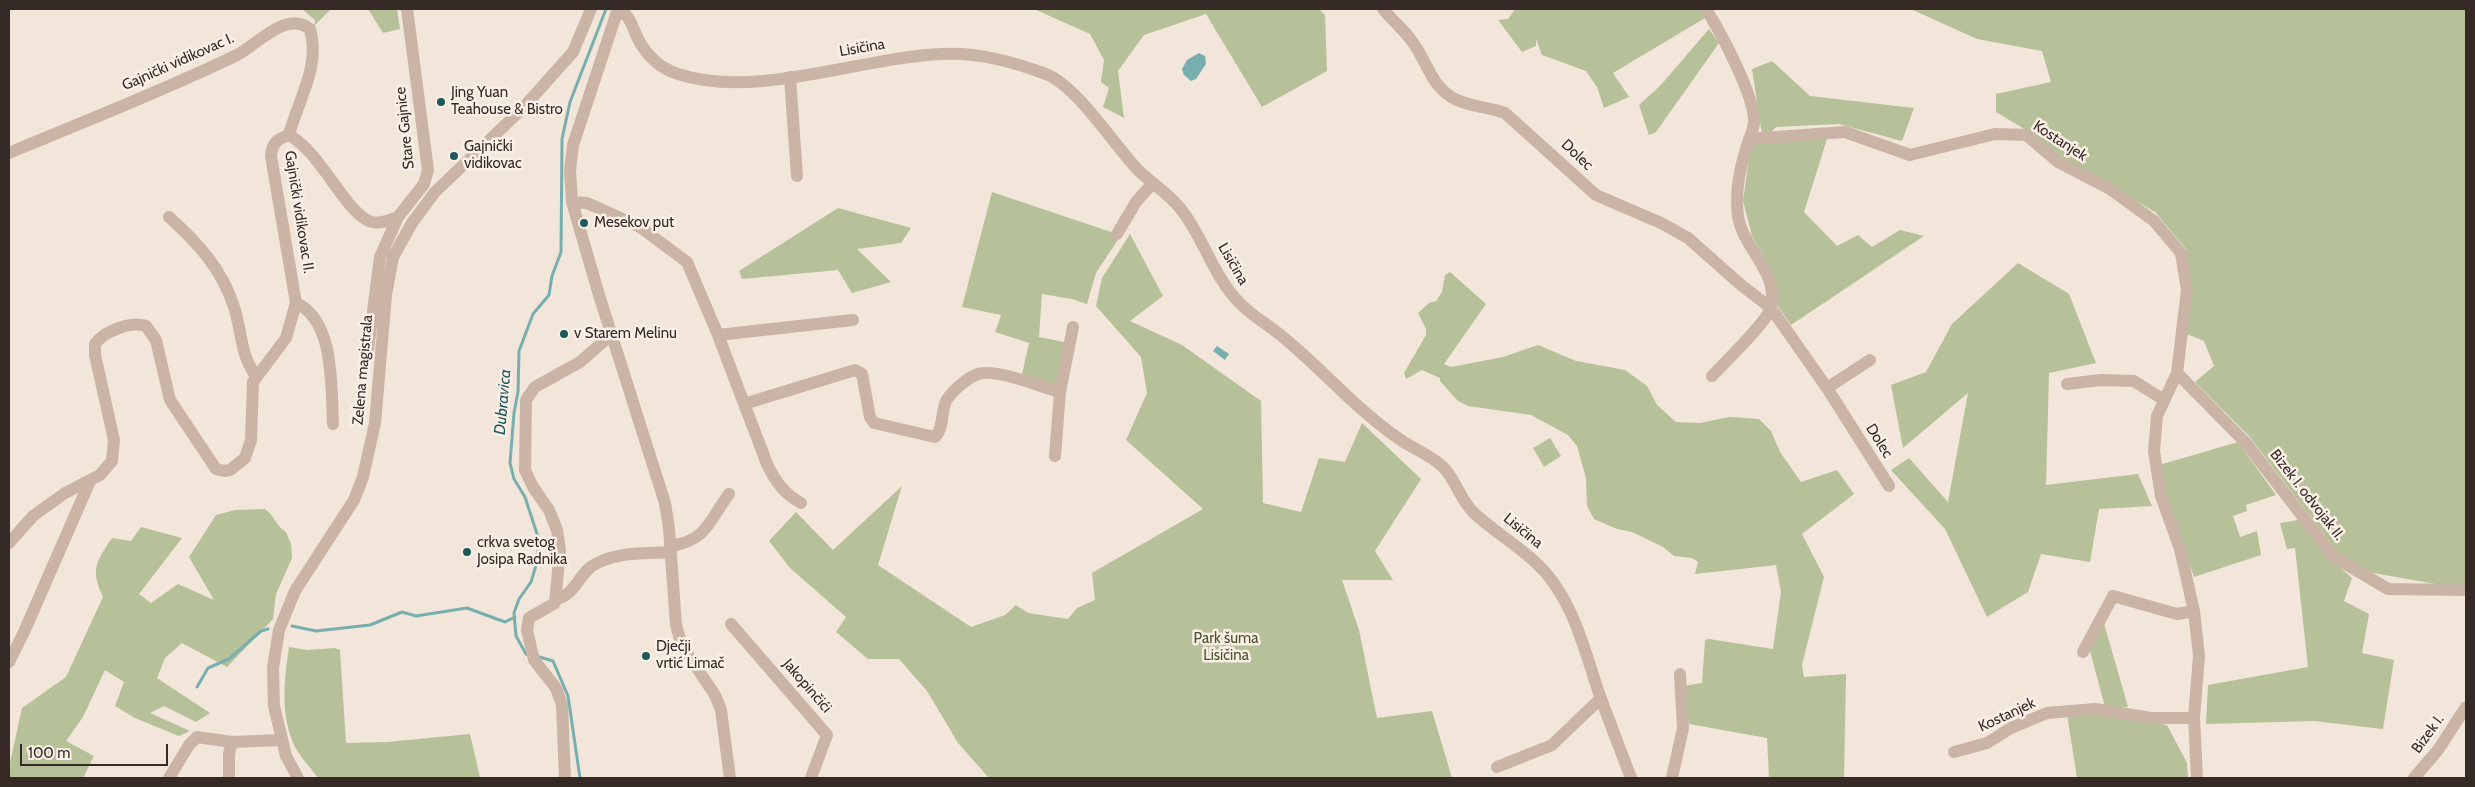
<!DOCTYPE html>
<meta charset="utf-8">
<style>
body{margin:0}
#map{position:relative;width:2475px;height:787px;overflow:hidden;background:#f2e5d9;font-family:Cabin,sans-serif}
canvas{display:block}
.frame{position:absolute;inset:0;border:10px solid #362a27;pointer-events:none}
.scale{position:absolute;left:20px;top:744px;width:148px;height:22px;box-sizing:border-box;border:2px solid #362a27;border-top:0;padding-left:6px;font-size:15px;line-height:18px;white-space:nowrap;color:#362a27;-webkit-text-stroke:4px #faefe6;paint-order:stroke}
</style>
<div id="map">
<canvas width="2475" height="787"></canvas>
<div class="frame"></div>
<div class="scale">100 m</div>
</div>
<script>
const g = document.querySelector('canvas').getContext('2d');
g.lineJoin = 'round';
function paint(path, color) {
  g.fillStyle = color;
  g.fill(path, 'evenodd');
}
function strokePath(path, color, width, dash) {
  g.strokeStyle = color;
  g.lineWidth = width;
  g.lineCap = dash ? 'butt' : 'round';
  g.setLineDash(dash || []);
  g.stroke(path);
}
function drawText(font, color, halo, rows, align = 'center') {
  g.font = font + ' Cabin,sans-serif';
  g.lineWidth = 5;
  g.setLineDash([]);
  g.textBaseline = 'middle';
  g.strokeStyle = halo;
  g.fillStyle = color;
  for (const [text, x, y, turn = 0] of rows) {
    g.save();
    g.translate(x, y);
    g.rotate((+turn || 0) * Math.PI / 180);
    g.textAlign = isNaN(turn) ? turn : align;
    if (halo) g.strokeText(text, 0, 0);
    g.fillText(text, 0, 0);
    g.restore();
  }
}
const green = new Path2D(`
 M302 9H331L314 26 315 20Z
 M368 9H397L400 29 383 33Z
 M1034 9H1319L1325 15 1327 71 1262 107 1206 14 1144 35 1118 71 1124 118 1103 107 1109 88 1101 82 1104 60 1090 34Z
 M1515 9H1700L1705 18 1613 73 1629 97 1604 108 1597 87 1586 71 1542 55 1536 39V46L1522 52 1498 20 1508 19Z
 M1914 9H2466V586L2453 587 2373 573 2340 555 2249 436 2195 382 2214 366 2204 341 2182 332 2186 249 2155 212 2065 160 2021 127 1996 112V94L2051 82 2042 51 1977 39 1913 10Z
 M1709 29 1719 43 1656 132 1649 135 1639 105 1660 86Z
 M1772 61 1810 96 1914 108 1902 141 1839 124 1776 127 1763 141 1752 69Z
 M1828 136 1804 212 1837 246 1858 235 1872 247 1900 230 1924 236 1791 325 1777 305 1767 262 1752 236 1743 201 1751 143Z
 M992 192 1111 232 1119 238 1096 273 1087 304 1072 299 1042 294 1039 337 1069 343 1064 387 1021 379 1029 343 995 332 1001 315 962 307Z
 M838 208 911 228 901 243 857 249 891 282 852 293 838 270 742 279 739 271Z
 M1130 234 1163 296 1130 321 1182 345 1261 401 1263 503 1301 512 1319 458 1345 462 1362 423 1421 479 1375 551 1393 580H1342L1359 630 1377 718 1432 711 1452 778H989L958 743 927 691 899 659H868L836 632 846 617 790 568 769 541 796 512 833 550 902 486 878 565 971 627 1005 615 1016 605 1028 613 1068 619 1077 608 1095 600 1092 573 1203 509 1126 440 1147 393 1141 357 1096 306 1102 278Z
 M2018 263 2069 294 2096 363 2049 373 2046 485 2138 474 2152 506 2099 509 2090 562 2041 554 2028 592 1987 617 1945 529 1891 470 1909 458 1948 502 1968 393 1903 448 1891 385 1926 372 1952 324Z
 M1450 272 1486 304 1444 364 1451 367 1503 357 1538 345 1576 361 1625 370 1647 386 1657 405 1676 422 1700 423 1729 417 1759 419 1771 431 1780 452 1801 482 1837 470 1854 494 1802 534 1824 577 1802 665 1804 677 1846 674 1844 778H1769L1767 738 1689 724 1683 686 1702 683 1705 640 1709 639 1773 649 1781 592 1776 565 1695 574 1698 562 1692 558 1674 556 1663 547 1632 532 1617 529 1594 519 1587 506 1586 478 1577 446 1568 435 1531 415 1468 406 1458 401 1440 381V378L1422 370 1406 379 1404 373 1426 335V329L1418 313 1429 303 1436 301 1442 292 1445 275Z
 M1550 438 1561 456 1544 467 1533 448Z
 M2238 442 2276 495 2246 505 2247 511 2233 516 2240 537 2257 531 2261 555 2194 577 2165 496 2159 465Z
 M265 509C274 515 276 526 286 532L291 544 292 558 276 594 273 619 227 667 182 643 165 658 157 678 210 713 196 722 164 706 150 713 190 731 179 736 135 718 115 706 124 682 105 670 83 717 66 741 94 756 83 778H9V767L22 708 66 677 103 597C90 569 96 562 112 538L131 541 141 527 182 538 139 594 151 603 178 584 214 600 189 557 216 515 235 510Z
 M2298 520 2331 559 2352 578 2344 601 2369 614 2362 653 2394 660 2383 729 2314 721 2206 724 2208 685 2308 667 2295 548 2287 549 2280 523Z
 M2103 620 2128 707H2105L2090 651Z
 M289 647 307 650 335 648 340 650 346 743 387 742 470 734 480 778H318C311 768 301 758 295 747 280 716 284 679 289 647Z
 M2098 713 2167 725 2187 763 2188 778H2077L2067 714Z`);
const water = new Path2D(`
 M1199 53 1205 56 1206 64 1196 79 1191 81 1184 75 1182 69 1187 60Z
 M1217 346 1229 354 1225 360 1213 351Z`);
const stream = new Path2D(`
 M292 626 316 631 370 625 402 612 416 616 467 608 505 622 515 617
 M530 655 526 654 516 636 514 613 519 599 531 582 538 559V537L525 497 514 479 510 463 514 413 518 392 519 351 533 314 549 295 552 276 561 252 562 139 570 102 606 9
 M536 656 553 661 568 696 580 778
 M197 687 208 668 229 659 261 631 268 629`);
const minor = new Path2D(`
 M618 9C630 15 632 26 637 37 646 55 659 68 678 74 757 100 860 57 943 54 978 52 1013 62 1046 74 1078 87 1113 144 1138 170 1151 183 1168 193 1180 208 1202 235 1212 272 1235 298 1249 315 1268 324 1284 338 1322 369 1355 408 1395 436 1409 447 1429 454 1442 466 1456 479 1460 500 1474 513 1500 537 1532 553 1553 582 1578 617 1587 659 1601 699 1611 726 1621 752 1631 778
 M618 9 573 145 570 171 572 202 599 295 665 503 669 528 676 625 682 646 715 695 721 710 730 778
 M1383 9C1392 20 1403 29 1411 40 1427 60 1430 85 1453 98 1469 107 1488 107 1505 113L1596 195 1661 223 1688 238 1741 285 1771 308 1827 388 1889 486
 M1706 9C1720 31 1756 98 1754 123 1753 132 1748 141 1746 149 1739 171 1735 193 1738 216 1743 249 1779 271 1771 307 1768 321 1725 362 1712 376
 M790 77 797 176
 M289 135C322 153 346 215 372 222 381 224 390 220 398 217
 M1749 139 1845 132 1910 155 1995 134 2026 135 2058 162 2110 189 2154 221 2181 253 2187 290 2177 373 2157 416 2154 451 2161 496 2180 549 2194 611 2199 656 2194 718 2197 778
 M9 153C85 121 163 91 237 55 258 44 286 10 310 29 321 66 298 100 289 135
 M572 202 587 203 640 227 687 262 718 335 767 464C776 482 783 493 801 503
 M169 217C198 243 222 269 234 307 242 331 240 355 256 376
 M1117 234 1136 202 1153 183
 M296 303C335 320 331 388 333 424
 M718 335 853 320
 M368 350 380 257 398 217 424 184 428 170 407 9
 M2177 373 2246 443 2334 557 2388 589 2466 590
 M2067 384 2101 380 2134 381 2164 400
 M1827 388 1870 360
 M744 404 855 370 862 374 870 417 874 423 935 437C944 428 941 412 946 401 952 391 967 378 978 374 996 368 1041 387 1060 392
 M1055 456 1060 392 1073 327
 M9 543 33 516 65 493 100 475 112 461 114 440 95 355V344C104 331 131 321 146 326L156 340 170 400 216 469 224 471 230 470 245 458 251 440 253 382 286 338 296 303 271 156C272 143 277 139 289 135
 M671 546C707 540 709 521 729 494
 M556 599C574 596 578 576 592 566 615 551 645 554 671 552
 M731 624 827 735 811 778
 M2083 652 2113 596 2177 614 2194 611
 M9 662 24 632 90 481
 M1954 752 1987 743 2011 728 2047 713 2095 709 2151 718H2194
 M1497 767 1552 745 1601 698
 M169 778 189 745 197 737 232 742 281 740
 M229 778V754L232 742
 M298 778 286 756 274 706 273 668 279 630 295 591 354 500 363 477 375 423 386 295 393 257 412 223 435 192 523 108 573 52 591 9
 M565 778 562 705 556 688 534 660 527 630 529 618 555 603 560 550 557 530 549 510 533 487 525 470 526 400 535 387 580 362 612 334
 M1672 778 1683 728 1680 674
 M2414 778 2438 750 2466 707`);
const markers = [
 [441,102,5,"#1b5858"],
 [454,156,5,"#1b5858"],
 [584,223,5,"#1b5858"],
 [564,334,5,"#1b5858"],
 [467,552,5,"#1b5858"],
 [646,656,5,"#1b5858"]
];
const streetNames = [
 ["Lisičina",862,48,-10],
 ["Gajnički vidikovac I.",178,62,-24],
 ["Stare Gajnice",405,128,-96],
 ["Kostanjek",2060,141,33],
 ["Dolec",1577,155,43],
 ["Gajnički vidikovac II.",299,212,81],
 ["Lisičina",1233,264,60],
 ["Zelena magistrala",363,370,-85],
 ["Dolec",1879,441,58],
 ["Bizek I. odvojak II.",2307,495,52],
 ["Lisičina",1523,531,39],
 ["Jakopinčići",807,686,49],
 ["Kostanjek",2007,715,-25],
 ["Bizek I.",2428,734,-54]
];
const poiNames = [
 ["Jing Yuan",451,93],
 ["Teahouse & Bistro",451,110],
 ["Gajnički",464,147],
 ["vidikovac",464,164],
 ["Mesekov put",594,223],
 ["v Starem Melinu",574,334],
 ["crkva svetog",477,543],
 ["Josipa Radnika",477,560],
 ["Dječji",656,647],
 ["vrtić Limač",656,664]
];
const parkNames = [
 ["Park šuma",1226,639],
 ["Lisičina",1226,656]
];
const waterNames = [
 ["Dubravica",503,402,-85]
];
paint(green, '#b6c199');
paint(water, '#78afae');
strokePath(stream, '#78afae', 3);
strokePath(minor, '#cab4a5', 12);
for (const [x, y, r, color] of markers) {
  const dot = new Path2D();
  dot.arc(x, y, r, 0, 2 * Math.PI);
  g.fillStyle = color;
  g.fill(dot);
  strokePath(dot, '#faefe6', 2);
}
drawText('15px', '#362a27', '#faefe6', streetNames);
drawText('15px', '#362a27', '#faefe6', poiNames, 'left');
drawText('15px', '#48542a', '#faefe6', parkNames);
drawText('italic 16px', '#1b5858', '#faefe6', waterNames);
</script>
